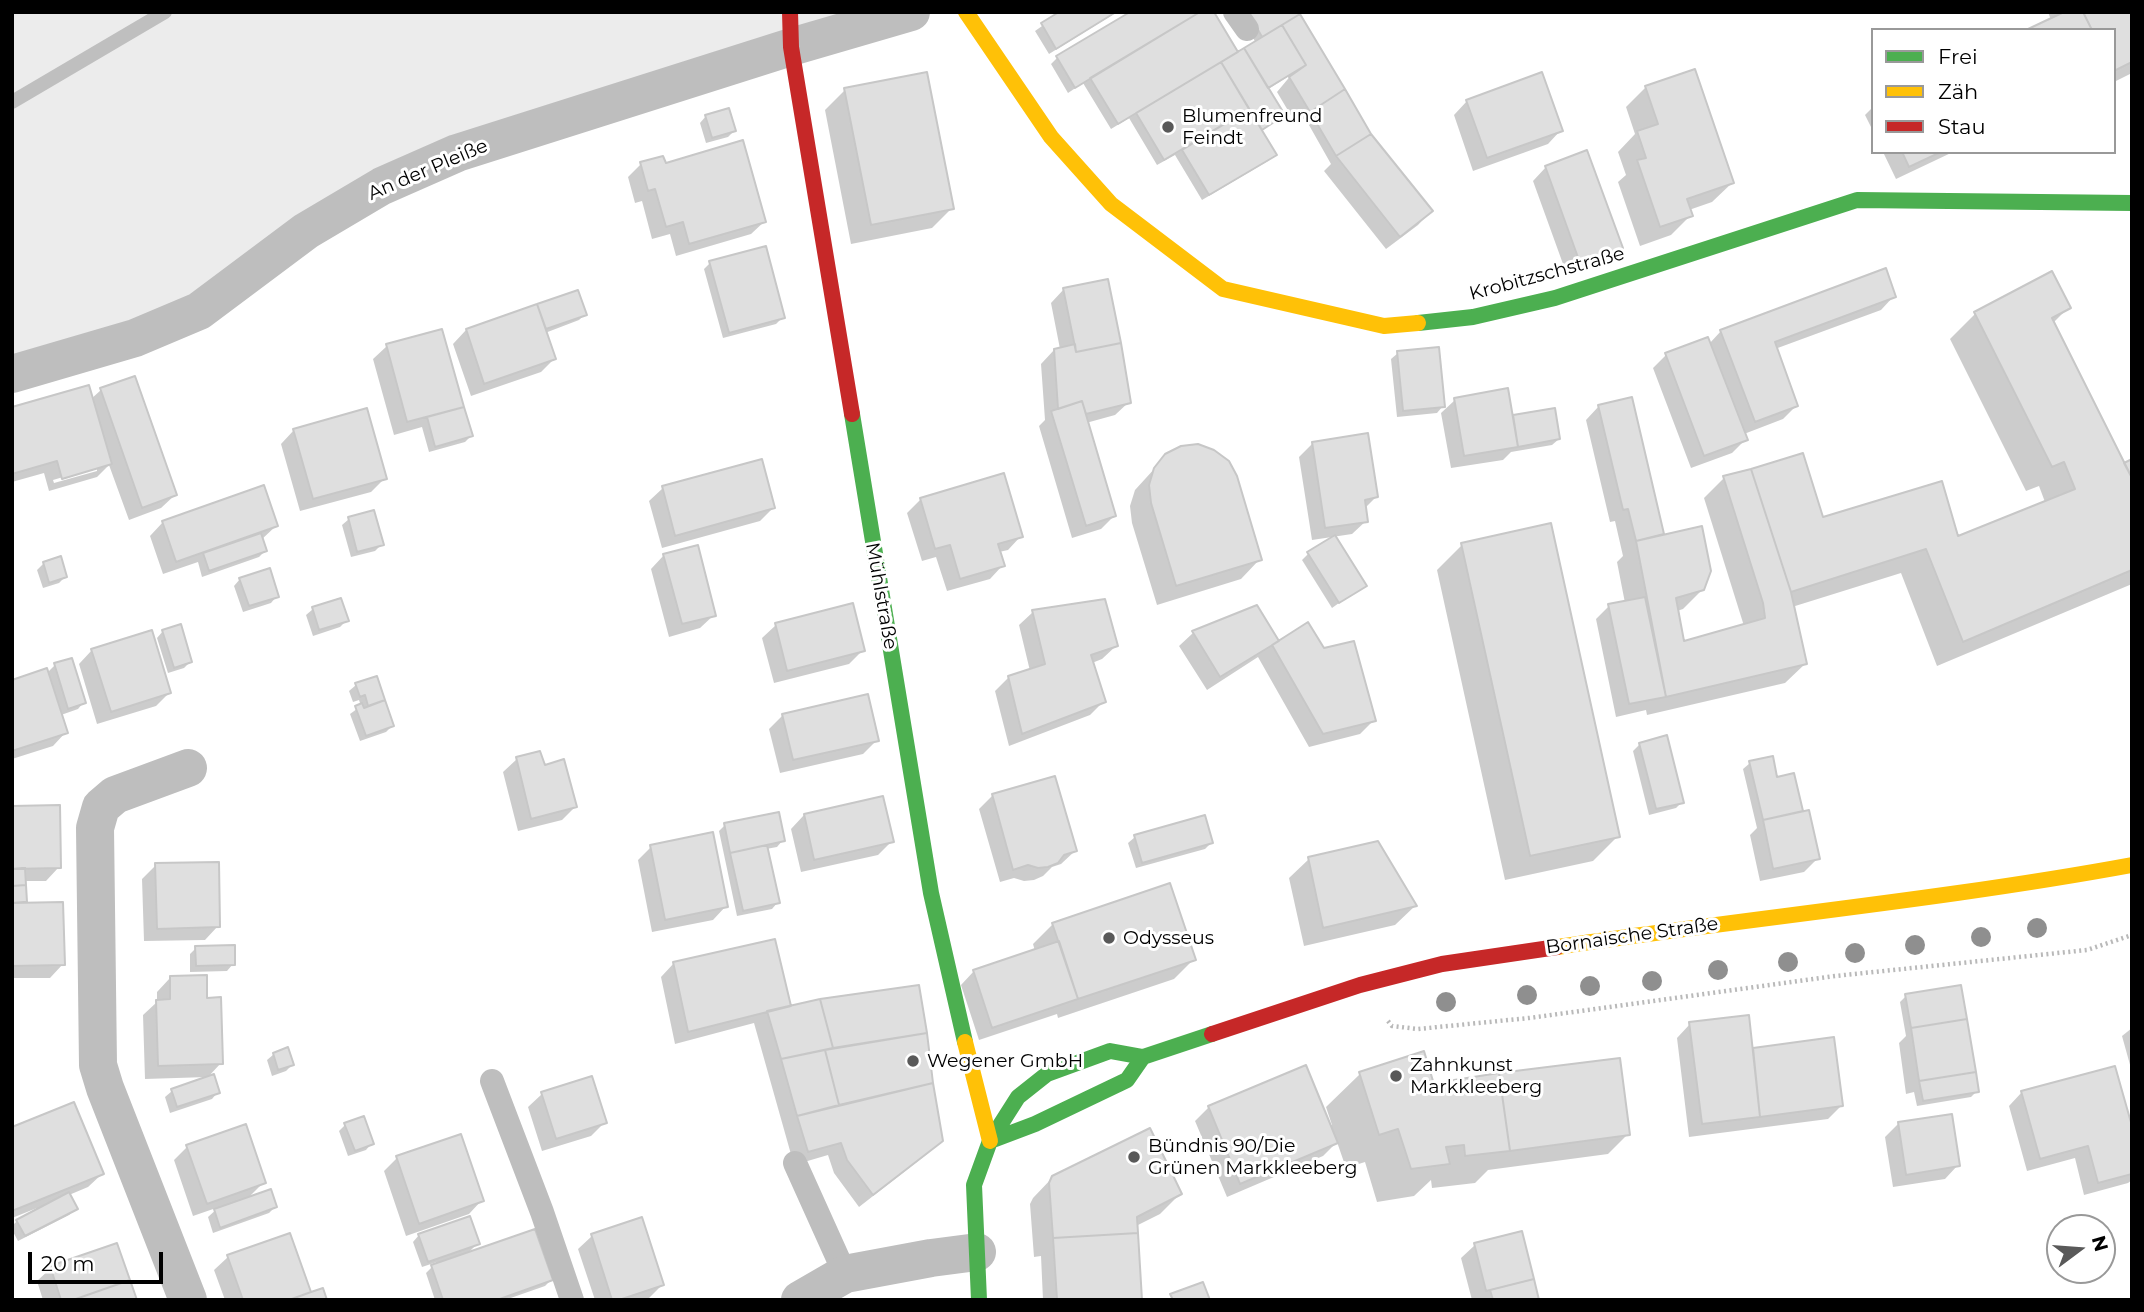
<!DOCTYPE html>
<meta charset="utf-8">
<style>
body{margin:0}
#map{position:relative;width:2144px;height:1312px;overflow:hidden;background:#fff;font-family:Montserrat,sans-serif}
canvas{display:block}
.frame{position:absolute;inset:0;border:14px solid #000;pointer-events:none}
.legend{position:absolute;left:1871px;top:28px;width:245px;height:126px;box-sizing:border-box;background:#fff;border:2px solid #999;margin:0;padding:9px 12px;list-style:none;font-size:21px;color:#000}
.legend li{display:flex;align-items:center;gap:14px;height:35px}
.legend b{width:35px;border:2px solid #999}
.north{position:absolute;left:2046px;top:1214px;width:70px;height:70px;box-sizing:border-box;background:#fff;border:2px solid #999;border-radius:50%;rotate:74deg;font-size:19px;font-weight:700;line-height:28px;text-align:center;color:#000}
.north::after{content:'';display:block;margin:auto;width:24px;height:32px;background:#595959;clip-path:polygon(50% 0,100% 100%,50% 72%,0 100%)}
.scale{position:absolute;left:28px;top:1252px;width:135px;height:32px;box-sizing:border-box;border:4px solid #000;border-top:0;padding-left:9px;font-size:21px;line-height:24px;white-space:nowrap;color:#000;-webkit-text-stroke:5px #fff;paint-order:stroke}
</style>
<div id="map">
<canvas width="2144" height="1312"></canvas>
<div class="frame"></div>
<ul class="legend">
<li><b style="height:9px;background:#4caf50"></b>Frei</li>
<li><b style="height:9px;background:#ffc107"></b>Zäh</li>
<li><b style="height:9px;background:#c62828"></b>Stau</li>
</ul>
<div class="north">N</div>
<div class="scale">20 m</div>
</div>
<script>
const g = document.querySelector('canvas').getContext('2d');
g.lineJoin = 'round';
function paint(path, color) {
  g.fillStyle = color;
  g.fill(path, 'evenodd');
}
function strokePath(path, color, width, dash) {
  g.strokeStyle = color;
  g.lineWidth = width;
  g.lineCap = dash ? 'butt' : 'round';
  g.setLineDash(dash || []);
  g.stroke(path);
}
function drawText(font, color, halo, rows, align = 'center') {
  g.font = font + ' Montserrat,sans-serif';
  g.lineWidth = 6;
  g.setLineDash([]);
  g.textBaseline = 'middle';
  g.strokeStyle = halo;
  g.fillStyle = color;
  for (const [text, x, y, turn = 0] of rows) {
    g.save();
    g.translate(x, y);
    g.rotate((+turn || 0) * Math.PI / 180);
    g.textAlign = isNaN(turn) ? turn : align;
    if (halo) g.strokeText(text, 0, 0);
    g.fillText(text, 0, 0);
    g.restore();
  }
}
const green = new Path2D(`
 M12 12H911L456 153 199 311 12 374Z`);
const shadow = new Path2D(`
 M1062 12H1117L1049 54 1035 31Z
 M1238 12H1297L1369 135 1431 211 1418 225 1386 249 1324 171 1331 164 1305 118 1296 124 1277 92 1292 74 1267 90 1283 115 1260 131 1274 154 1268 161 1202 200 1175 155 1157 165 1129 118 1111 129 1083 83 1068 93 1051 64 1057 58 1237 54 1256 43Z
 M2048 12H2132V73L2114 82V30L2051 20Z
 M1646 87 1732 183 1712 202 1689 210 1691 215 1671 235 1640 246 1618 182 1626 175 1618 152 1635 134 1626 107Z
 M845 90 952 208 932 228 851 244 825 110Z
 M1467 101 1561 130 1548 144 1473 171 1454 115Z
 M1873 107V131L1865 115Z
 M706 116 734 131 728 137 706 143 700 123Z
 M1883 152H1953L1896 179Z
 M641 164 665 165 765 221 751 234 676 256 670 234 652 239 642 201 635 203 628 177Z
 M1546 167 1621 247 1607 261 1567 275 1533 181Z
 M710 263 783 317 776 324 723 338 704 269Z
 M1064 289 1129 402 1115 415 1086 423 1114 516 1101 529 1072 538 1039 426 1045 420 1041 364 1054 350 1060 349 1051 303Z
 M1894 296 1881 310 1775 349 1796 406 1783 419 1744 434 1746 439 1732 453 1691 468 1653 368 1666 355 1709 344 1721 331Z
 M538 306 585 314 579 320 545 333 554 359 541 372 471 396 453 344 466 330Z
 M2069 307 2052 324 2123 467 2132 461V584L1937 666 1901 573 1792 607 1805 664 1785 683 1647 715 1646 710 1616 717 1596 619 1609 606 1625 603 1617 562 1623 556 1615 521 1610 522 1586 420 1599 406 1662 534 1658 538 1703 589 1683 609 1677 611 1682 643 1744 626 1704 498 1724 478 1822 520 1957 538 2045 502 2039 486 2026 491 1950 339 1975 314Z
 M441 331 471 436 465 442 429 452 422 427 394 435 373 359 387 346Z
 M1398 353 1443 406 1437 413 1397 417 1391 359Z
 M101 390 175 495 161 508 129 520 109 465 97 477 49 491 44 473 12 482V409L91 399ZM97 467V471L54 483 53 480Z
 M1455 400 1512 419 1514 417 1559 439 1552 445 1511 452 1503 460 1451 468 1441 413Z
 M294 430 385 478 371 492 300 511 281 444Z
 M1313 443 1376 497 1364 509 1366 521 1352 534 1312 540 1299 457Z
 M1166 456 1260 559 1241 579 1157 605 1132 523 1130 506 1135 490Z
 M663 488 773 508 760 521 662 548 649 501Z
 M921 499 1021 536 1008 550 999 552 1003 565 990 579 947 591 936 557 922 561 907 513Z
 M349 519 382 544 375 551 351 557 342 525Z
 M163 522 276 526 261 540 265 551 259 557 202 577 198 562 163 574 150 536Z
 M1462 545 1618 836 1593 861 1505 880 1437 570Z
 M1308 554 1364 585 1332 608 1302 560Z
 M664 555 714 615 700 628 669 637 651 569Z
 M44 563 65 577 59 583 43 588 37 570Z
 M240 579 277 596 271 603 243 612 234 586Z
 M1257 607 1279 643 1374 720 1360 734 1309 747 1258 657 1207 690 1179 646 1193 633Z
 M313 609 347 620 340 627 313 636 306 615Z
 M1033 612 1116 646 1102 659 1092 663 1104 701 1090 715 1009 746 995 691 1009 677 1030 671 1019 625Z
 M776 625 863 650 849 664 774 683 762 638Z
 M163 631 190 662 184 668 168 673 157 638Z
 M92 650 169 693 156 706 97 724 79 664Z
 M55 665 84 702 78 709 61 715 66 732 53 746 12 759V682L47 673Z
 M376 678 392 726 386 732 360 741 350 714 361 706 359 700 353 702 349 691 356 685Z
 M783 715 877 740 863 754 780 773 769 729Z
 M1640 744 1682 802 1676 808 1649 815 1633 751Z
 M517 759 543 767 575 807 562 820 518 831 503 772Z
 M1750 763 1776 779 1801 811 1797 814 1818 858 1804 872 1760 881 1750 835 1757 828 1743 769Z
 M992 796 1075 851 1061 864 1052 867 1043 876 1034 880 1024 881 1014 878 1000 882 979 809Z
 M12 808 59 867 46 881H24L25 902 22 904 63 964 50 978H12Z
 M804 815 892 841 878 855 801 872 791 829Z
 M725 825 783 840 777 847 766 849 778 902 772 909 737 916 719 831Z
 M1135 837 1211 843 1205 849 1136 868 1128 843Z
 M651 847 726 906 713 920 652 932 638 860Z
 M1309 859 1415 906 1395 925 1304 946 1289 878Z
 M156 865 218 926 205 940 144 941 142 879Z
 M1053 924 1194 959 1174 979 1058 1018 1057 1014 979 1040 961 985 974 971 1035 951 1033 944Z
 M196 948 233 964 227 971 190 972V954Z
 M674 963 790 1008 918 987 941 1140 927 1154 859 1207 834 1173 828 1155 794 1165 754 1023 675 1044 661 977Z
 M170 978 221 1063 208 1077 145 1079 143 1015 157 1002V992Z
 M1906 996 1977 1091 1971 1097 1917 1106 1914 1092 1906 1094 1899 1043 1906 1036 1900 1002Z
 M1690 1024 1751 1050 1832 1039 1841 1106 1828 1119 1689 1137 1677 1038Z
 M2132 1028V1072L2122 1036Z
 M1422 1053 1435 1093 1447 1090 1455 1082 1628 1134 1608 1154 1488 1170 1475 1183 1432 1188 1431 1180 1414 1196 1377 1202 1365 1162 1346 1168 1337 1142 1323 1156 1227 1197 1195 1121 1208 1108 1305 1067 1329 1126 1332 1125 1326 1107 1360 1074Z
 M274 1054 292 1065 286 1071 272 1076 267 1060Z
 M172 1091 218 1092 212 1099 170 1113 165 1097Z
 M2022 1092 2132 1132V1180L2128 1183 2084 1195 2075 1158 2027 1171 2009 1106Z
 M542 1094 605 1122 591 1136 542 1151 528 1107Z
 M1898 1124 1958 1165 1945 1179 1893 1187 1885 1137Z
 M345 1125 372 1143 366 1150 348 1156 339 1131Z
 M12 1129 102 1174 88 1187 69 1195 76 1209 69 1215 18 1241 12 1230V1226L17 1221 38 1210 37 1208 12 1218Z
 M187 1147 264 1182 247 1199 275 1207 269 1213 213 1233 208 1217 219 1207 193 1216 174 1160Z
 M397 1158 482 1200 469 1214 406 1236 384 1171Z
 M1053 1177 1180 1194 1160 1214 1136 1226 1140 1300H1043L1041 1256 1034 1257 1030 1204 1033 1198Z
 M1521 1234 1537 1300H1472L1461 1258 1475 1245Z
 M419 1235 478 1243 467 1254 551 1280 545 1286 505 1300H435L426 1273 437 1262 422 1267 413 1242Z
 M592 1236 662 1285 649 1298 643 1300H595L578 1249Z
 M228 1257 310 1294 325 1300H225L214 1270Z
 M51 1268 135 1300H43L37 1281Z`);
const stream = new Path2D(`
 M12 102 165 12`);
const building = new Path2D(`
 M1059 12H1116L1056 49 1041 23Z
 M1130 12H1200L1075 88 1056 56Z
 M1200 12H1214L1238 52 1118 124 1090 78Z
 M1248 12H1299L1300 14 1262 37Z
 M2064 12H2083L2092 30H2026Z
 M2083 12H2132V62L2114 71V30H2092Z
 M1300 14 1345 89 1310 112 1289 77 1306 65 1282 25Z
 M1282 25 1306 65 1268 88 1244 48Z
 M1244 48 1285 115 1262 130 1221 62Z
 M1221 62 1249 109 1164 160 1136 113Z
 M1695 69 1734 183 1687 199 1693 216 1660 227 1637 160 1646 158 1637 131 1658 124 1645 86Z
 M927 72 954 209 871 225 844 88Z
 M1542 72 1563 131 1487 158 1466 100Z
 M1345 89 1371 134 1336 156 1310 112Z
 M729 108 736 131 712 138 705 115Z
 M1249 109 1277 155 1209 195 1182 150Z
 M1371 134 1433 211 1400 237 1336 156Z
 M743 140 766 222 689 244 683 222 666 227 655 189 648 191 640 162 663 156 666 163Z
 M1587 150 1623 248 1580 263 1545 166Z
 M1902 152H1941L1909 167Z
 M766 246 785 318 729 333 709 261Z
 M1886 268 1896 297 1775 342 1798 406 1755 422 1720 330Z
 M2052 271 2071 308 2052 318 2132 478V570L1963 642 1926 549 1791 592 1751 469 1803 453 1823 517 1942 481 1958 536 2075 489 2064 462 2052 467 1974 312Z
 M1108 279 1121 343 1076 352 1063 288Z
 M578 290 587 315 546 329 537 304Z
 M537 304 556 359 484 384 466 329Z
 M442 329 464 407 407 422 386 344Z
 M1708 337 1748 440 1704 456 1665 353Z
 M1121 343 1131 403 1086 414 1082 401 1058 409 1054 349 1075 344 1076 352Z
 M1439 347 1445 407 1403 411 1397 351Z
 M135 376 177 495 142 508 100 388Z
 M89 385 112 464 62 479 57 461 12 474V407Z
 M1508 388 1518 447 1464 456 1454 398Z
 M1632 397 1664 534 1636 541 1628 509 1623 510 1598 405Z
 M1082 401 1116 516 1086 526 1051 411Z
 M464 407 473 436 435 447 427 417Z
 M367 408 387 479 313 499 293 429Z
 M1555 408 1560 439 1518 447 1513 415Z
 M1368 433 1378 497 1365 500 1368 522 1325 528 1312 442Z
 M1198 444 1214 450 1229 461 1237 476 1262 560 1176 586 1151 503 1149 485 1154 468 1165 454 1181 446Z
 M762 459 775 508 675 536 662 486Z
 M2132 459V478L2124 463Z
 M1751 469 1791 592 1807 664 1666 697 1636 541 1702 526 1711 571 1704 590 1676 598 1684 641 1765 618 1763 603 1723 476Z
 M1004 473 1023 537 998 544 1005 566 960 579 950 545 935 549 920 498Z
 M264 485 278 526 176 562 162 521Z
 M374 510 384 545 357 552 348 517Z
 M1551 523 1620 837 1530 856 1461 543Z
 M261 533 267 551 209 571 203 553Z
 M1335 535 1367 586 1339 603 1307 552Z
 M698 545 716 616 682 624 663 554Z
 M61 556 67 577 49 583 43 562Z
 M270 568 279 597 249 606 239 578Z
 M1645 597 1666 697 1629 704 1608 604Z
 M341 598 349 621 319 630 312 607Z
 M1105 599 1118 646 1091 655 1106 702 1022 734 1008 676 1045 664 1032 610Z
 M853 603 865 651 787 671 775 623Z
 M1257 605 1279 641 1220 677 1192 631Z
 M1308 622 1324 648 1354 641 1376 721 1323 734 1272 645Z
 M181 624 192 662 174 668 162 630Z
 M152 630 171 693 111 712 91 649Z
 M72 658 86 703 68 709 54 663Z
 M47 668 68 733 12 751V680Z
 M377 676 385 700 368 706 365 695 360 697 355 683Z
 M868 694 879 741 793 760 782 714Z
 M385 700 394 726 366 736 355 706 362 703 364 708Z
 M1667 735 1684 803 1656 809 1639 743Z
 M540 751 545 765 564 759 577 807 531 819 516 757Z
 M1773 756 1777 777 1794 773 1803 811 1763 820 1749 761Z
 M1055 776 1077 851 1064 855 1058 863 1048 867 1038 868 1028 865 1013 870 992 794Z
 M883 796 894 842 814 860 804 814Z
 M60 805 61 868 12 869V806Z
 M1809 810 1820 859 1773 869 1763 820Z
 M779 812 785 841 730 853 724 823Z
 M1205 815 1213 843 1142 863 1134 835Z
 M713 832 728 907 665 920 650 845Z
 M1378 841 1417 906 1323 928 1308 857Z
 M767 845 780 903 743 911 730 853Z
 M219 862 220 927 157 929 155 863Z
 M25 868 26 885 12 886V869Z
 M1170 883 1196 960 1078 999 1052 923Z
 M26 885 27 902 12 903V886Z
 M63 902 65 965 12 966V903Z
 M775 939 791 1006 688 1032 673 962Z
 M1059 941 1078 999 992 1028 973 970Z
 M235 945V965L196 966 195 946Z
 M207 975V998L221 997 223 1064 158 1066 156 1000 170 999V976Z
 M919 985 927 1033 833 1048 820 999Z
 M1961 985 1967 1019 1911 1028 1905 994Z
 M820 999 833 1048 781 1059 767 1011Z
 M1749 1015 1760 1117 1702 1124 1689 1022Z
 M1967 1019 1976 1072 1919 1081 1911 1028Z
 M927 1033 933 1083 839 1105 825 1050Z
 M1834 1037 1843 1106 1760 1117 1753 1048Z
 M288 1047 294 1065 278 1070 273 1053Z
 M825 1050 839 1105 797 1116 781 1059Z
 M1424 1051 1436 1091 1455 1086 1454 1080 1499 1073 1510 1151 1465 1156 1464 1145 1446 1147 1450 1164 1411 1169 1398 1129 1379 1135 1359 1072Z
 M1620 1058 1630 1135 1510 1151 1499 1073Z
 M1306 1065 1338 1143 1240 1184 1208 1106Z
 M2115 1066 2132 1126V1174L2098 1183 2088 1146 2040 1159 2021 1091Z
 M1976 1072 1979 1092 1923 1101 1919 1081Z
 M214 1074 220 1093 177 1107 171 1089Z
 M592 1076 607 1123 556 1139 541 1092Z
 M933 1083 943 1141 873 1195 847 1160 841 1143 808 1152 797 1116Z
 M74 1102 104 1174 12 1211V1127Z
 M1952 1114 1960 1166 1906 1175 1898 1122Z
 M364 1116 374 1144 355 1151 344 1123Z
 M246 1124 266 1183 207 1204 186 1145Z
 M1150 1128 1182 1194 1137 1217 1138 1233 1053 1238 1049 1183 1052 1176Z
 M461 1134 484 1201 419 1224 396 1156Z
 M271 1189 277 1207 220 1228 214 1209Z
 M69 1192 78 1209 25 1236 16 1220Z
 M470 1216 480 1244 428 1262 418 1234Z
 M642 1217 664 1285 619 1300H612L591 1234Z
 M535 1229 553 1280 497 1300H443L431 1265Z
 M1522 1231 1534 1279 1486 1291 1474 1243Z
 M290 1233 311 1292 289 1300H243L227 1255Z
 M1138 1233 1142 1300H1057L1053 1238Z
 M117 1243 130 1280 73 1300H61L50 1266Z
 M1534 1279 1539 1300H1493L1490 1290Z
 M130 1280 137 1300H73Z
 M1203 1282 1210 1300H1173L1170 1294Z
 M323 1288 327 1300H289L311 1292Z`);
const path = new Path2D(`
 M1388 1021 1392 1026 1418 1029 1529 1018 1835 976 2087 950 2132 935`);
const lane = new Path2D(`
 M1235 12 1247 29
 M492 1081 542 1212 572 1300
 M795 1163 845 1274`);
const street = new Path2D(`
 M12 374 135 338 199 311 306 231 382 186 457 153 791 47 911 12
 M188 1300 105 1088 98 1065 95 828 101 807 115 795 188 768
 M800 1300 845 1274 931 1258 977 1252`);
const fast = new Path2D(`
 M1418 323 1473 317 1555 298 1857 200 2132 203
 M852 414 931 893 965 1042
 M990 1141 1035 1124 1127 1080 1143 1057
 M979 1300 974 1185 990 1141 1018 1097 1047 1074 1110 1051 1143 1057 1212 1034`);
const slow = new Path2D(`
 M966 12 1051 137 1111 204 1223 289 1384 326 1418 323
 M1557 947C1748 918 1942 900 2132 865
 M965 1042 990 1141`);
const jam = new Path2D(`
 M790 12 791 47 852 414
 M1212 1034 1360 985 1442 964 1557 947`);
const trees = [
 [2037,928],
 [1981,937],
 [1915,945],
 [1855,953],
 [1788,962],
 [1718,970],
 [1652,981],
 [1590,986],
 [1527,995],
 [1446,1002]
];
const markers = [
 [1168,127,7,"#595959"],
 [1109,938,7,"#595959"],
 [913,1061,7,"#595959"],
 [1396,1076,7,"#595959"],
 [1134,1157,7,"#595959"]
];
const poiNames = [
 ["Blumenfreund",1182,116],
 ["Feindt",1182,138],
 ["Odysseus",1123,938],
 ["Wegener GmbH",927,1061],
 ["Zahnkunst",1410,1065],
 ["Markkleeberg",1410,1087],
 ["Bündnis 90/Die",1148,1146],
 ["Grünen Markkleeberg",1148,1168]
];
const streetNames = [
 ["An der Pleiße",428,170,-23],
 ["Krobitzschstraße",1547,274,-15],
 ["Mühlstraße",881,596,80],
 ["Bornaische Straße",1632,936,-8]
];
paint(green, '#ececec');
paint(shadow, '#0003');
strokePath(stream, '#bfbfbf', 14);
paint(building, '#dfdfdf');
strokePath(building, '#c7c7c7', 2);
strokePath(path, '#b9b9b9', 4.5, [2, 3.5]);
strokePath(lane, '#bebebe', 24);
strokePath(street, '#bebebe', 38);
strokePath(fast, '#4caf50', 16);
strokePath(slow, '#ffc107', 16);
strokePath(jam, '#c62828', 16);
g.fillStyle = '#8f8f8f';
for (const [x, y] of trees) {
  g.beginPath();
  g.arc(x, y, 10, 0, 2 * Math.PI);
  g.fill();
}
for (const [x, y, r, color] of markers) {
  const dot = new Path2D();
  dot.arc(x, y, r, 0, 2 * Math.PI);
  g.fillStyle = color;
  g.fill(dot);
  strokePath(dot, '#fff', 2.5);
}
drawText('19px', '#000', '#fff', poiNames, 'left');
drawText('19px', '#000', '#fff', streetNames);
</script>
